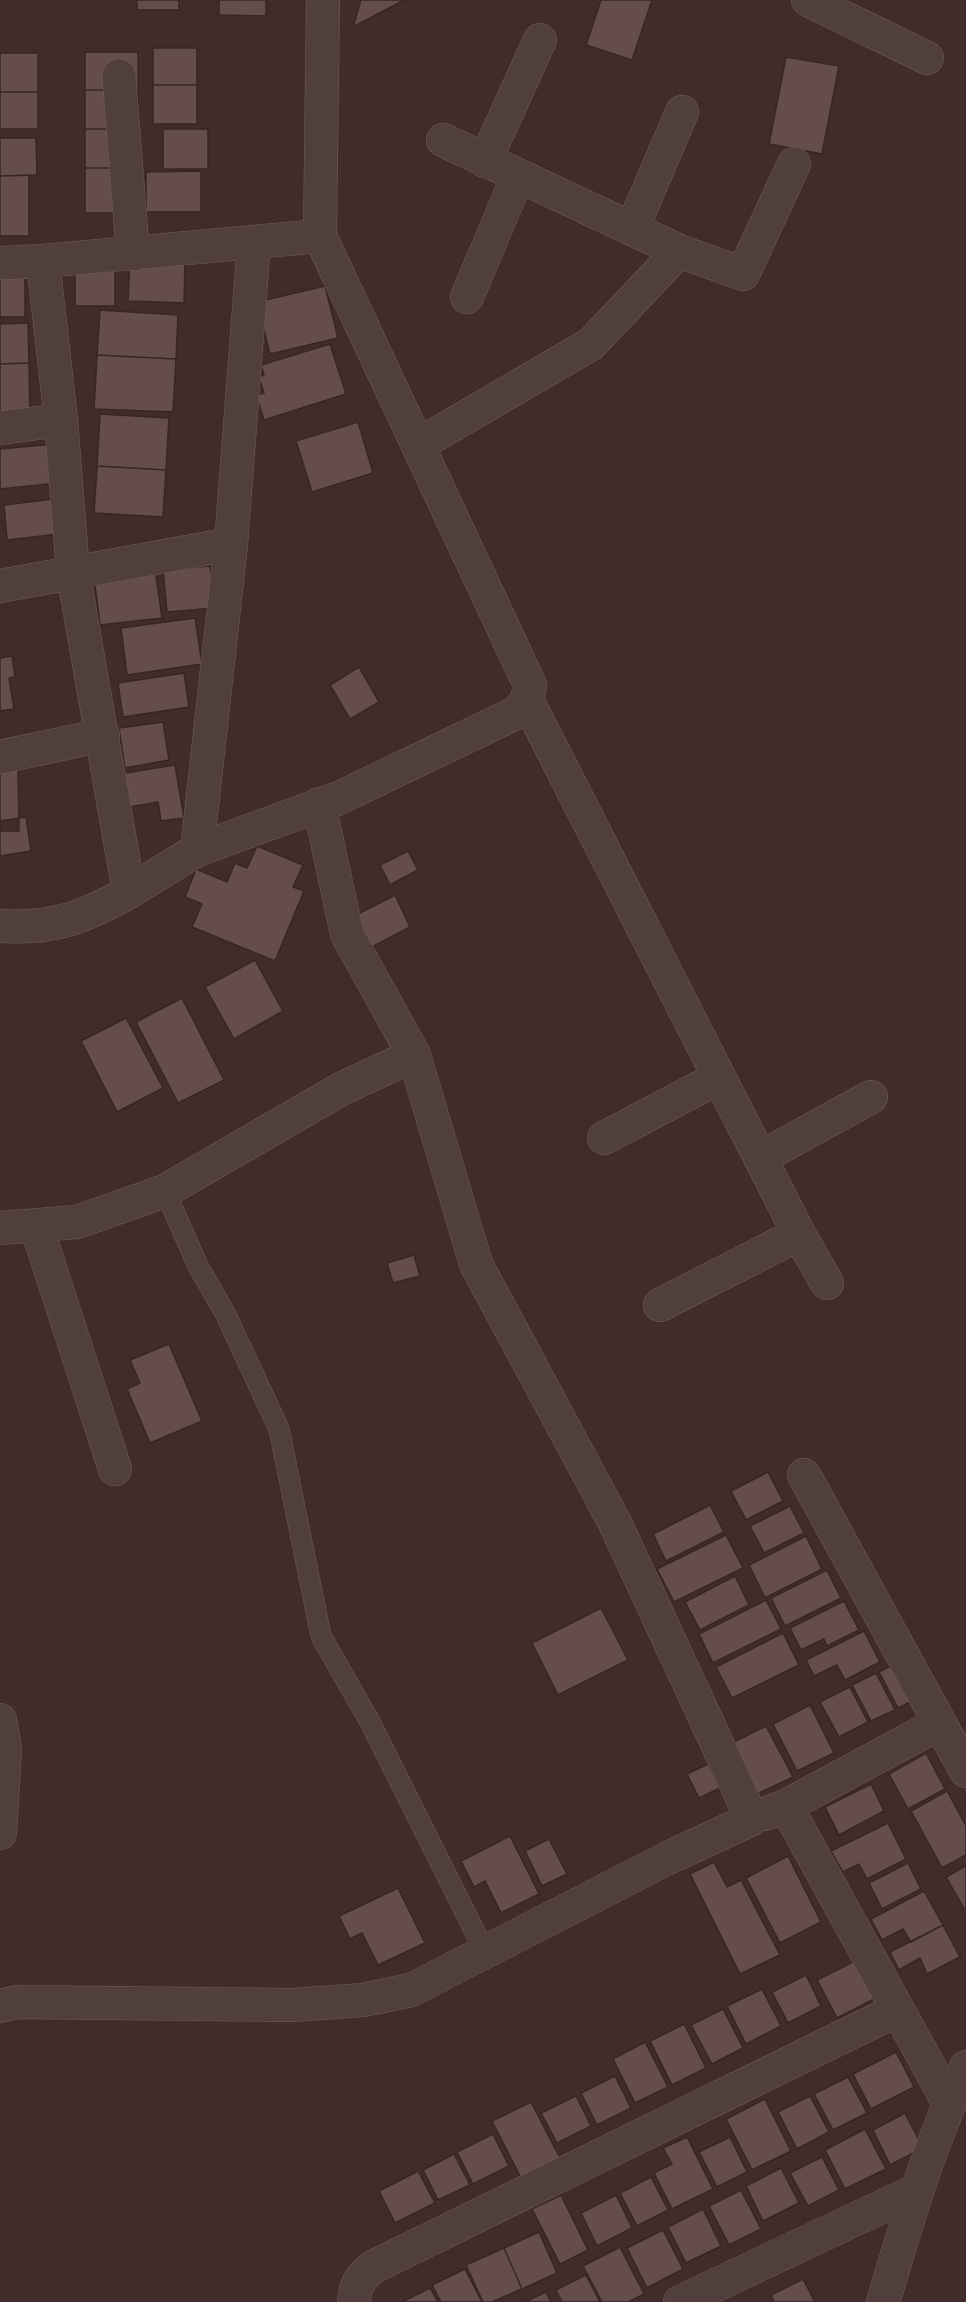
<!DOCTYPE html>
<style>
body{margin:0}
canvas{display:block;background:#412c29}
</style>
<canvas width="966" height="2302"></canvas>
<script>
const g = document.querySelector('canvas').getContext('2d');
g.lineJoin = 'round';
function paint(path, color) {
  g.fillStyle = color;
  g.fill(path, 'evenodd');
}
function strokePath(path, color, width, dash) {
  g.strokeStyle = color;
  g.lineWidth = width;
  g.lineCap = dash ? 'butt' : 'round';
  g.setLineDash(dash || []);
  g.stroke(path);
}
const building = new Path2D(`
 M137 0H179V10H137Z
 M219 0H266V16L219 15Z
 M361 0H404L353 27Z
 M601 0H652L632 60 586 45Z
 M153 48H197V85H153Z
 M85 52H138V90H85Z
 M0 53H38V92H0Z
 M786 57 839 66 822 154 769 144Z
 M153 85H197V124H153Z
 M85 90H138V129H85Z
 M0 92H38V129H0Z
 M85 129H138V168H85Z
 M163 129H208V169H163Z
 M0 138H36L37 175 0 176Z
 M85 168H138V213H85Z
 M201 171V212H146V172Z
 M29 175V236H0V176Z
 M130 258 185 260 184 303 128 301Z
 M75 261H115V306H75Z
 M0 271H25V317H0Z
 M325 286 338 338 270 354 257 302Z
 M100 310 178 315 176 359 97 355Z
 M28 323 29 363 0 364V324Z
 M330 344 346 394 264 420 256 395 264 393 259 377 264 375 261 365Z
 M97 355 176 359 173 412 94 409Z
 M29 363 30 414 0 415V364Z
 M100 414 169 418 166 470 97 466Z
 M358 422 373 473 312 492 296 441Z
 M54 444 58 483 0 489V449Z
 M97 466 166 470 163 517 94 513Z
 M54 499 59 534 7 540 4 505Z
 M210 566 214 608 167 612 163 570Z
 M155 569 162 618 100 625 94 577Z
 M195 618 202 664 127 675 121 628Z
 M12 656 15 677 9 678 14 709 0 711V658Z
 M359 667 379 702 350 719 330 685Z
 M184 673 189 707 123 717 118 683Z
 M163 722 169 760 125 768 119 728Z
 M175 765 184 818 161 821 158 802 124 808 119 774Z
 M0 768H18L19 831H0Z
 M26 817 31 851 0 856V821Z
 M257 846 303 865 293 887 304 891 275 961 192 927 202 904 185 897 196 869 227 882 235 863 247 868Z
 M408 851 418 870 390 885 380 865Z
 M395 895 410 927 370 948 354 916Z
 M255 960 283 1011 234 1039 205 987Z
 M182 998 224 1080 178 1103 136 1022Z
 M126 1018 163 1088 117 1112 81 1041Z
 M414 1255 420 1276 393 1283 387 1263Z
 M169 1344 202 1421 150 1443 127 1389 140 1383 130 1360Z
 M768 1472 783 1501 746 1520 731 1491Z
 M710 1505 724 1532 666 1561 653 1534Z
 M790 1506 804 1533 764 1553 750 1526Z
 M726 1535 743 1568 674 1602 657 1569Z
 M806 1536 822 1569 765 1598 749 1565Z
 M827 1570 841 1598 785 1626 771 1598Z
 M735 1576 749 1605 700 1630 685 1602Z
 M766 1600 781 1629 713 1663 699 1634Z
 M844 1601 859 1630 827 1646 824 1639 801 1650 790 1628Z
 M601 1608 628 1660 558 1695 532 1643Z
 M864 1631 880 1662 845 1680 837 1665 814 1676 806 1660Z
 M783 1633 799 1665 732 1698 716 1667Z
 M902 1660 920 1697 898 1708 879 1672Z
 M876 1673 895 1710 871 1721 852 1685Z
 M850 1687 868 1722 839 1737 820 1702Z
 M810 1705 834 1753 797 1771 773 1724Z
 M766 1726 793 1777 755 1795 728 1745Z
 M926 1753 945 1789 908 1809 889 1774Z
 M708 1764 720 1788 699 1798 687 1774Z
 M871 1784 884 1811 839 1835 825 1807Z
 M947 1791 966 1826V1855L942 1868 911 1811Z
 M888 1823 906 1859 867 1879 859 1864 843 1872 831 1851Z
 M510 1836 539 1894 501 1913 485 1881 474 1887 461 1861Z
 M549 1839 567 1874 542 1886 525 1851Z
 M788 1856 821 1922 780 1943 746 1878Z
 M714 1862 727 1887 741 1880 780 1955 740 1974 690 1874Z
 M908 1863 921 1889 882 1909 869 1883Z
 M966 1866V1910H965L946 1877Z
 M398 1888 425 1943 378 1965 362 1933 350 1939 339 1916Z
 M924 1891 943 1925 911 1942 903 1929 882 1940 871 1919Z
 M943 1925 960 1957 927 1974 920 1958 899 1970 890 1952Z
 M855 1961 874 1999 837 2018 817 1980Z
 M806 1975 821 2006 788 2023 772 1992Z
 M762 1989 781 2026 746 2044 727 2006Z
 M723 2009 743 2048 712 2064 691 2025Z
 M684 2024 706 2068 672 2085 650 2041Z
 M645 2042 668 2087 635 2103 613 2059Z
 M896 2052 914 2087 871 2109 853 2074Z
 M615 2076 631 2108 597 2125 581 2093Z
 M848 2077 867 2113 833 2130 814 2094Z
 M576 2096 591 2126 557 2143 541 2113Z
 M810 2096 829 2132 797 2149 778 2112Z
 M765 2099 791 2151 752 2170 726 2119Z
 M531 2102 560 2158 521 2178 492 2121Z
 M905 2113 923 2148 890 2165 873 2130Z
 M865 2129 886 2169 845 2189 825 2150Z
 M493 2134 509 2166 473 2184 457 2152Z
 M687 2137 713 2189 672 2209 654 2173 672 2164 663 2148Z
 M730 2137 747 2172 717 2187 699 2152Z
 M454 2154 470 2185 438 2200 423 2170Z
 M822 2157 839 2190 808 2206 790 2173Z
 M781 2168 799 2203 763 2221 746 2186Z
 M418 2171 435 2203 395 2223 379 2191Z
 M651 2177 668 2210 637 2226 620 2193Z
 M741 2190 761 2229 729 2245 709 2206Z
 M561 2195 588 2250 560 2264 532 2209Z
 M616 2195 632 2228 597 2246 581 2213Z
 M703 2209 721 2246 686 2263 668 2227Z
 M663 2230 683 2269 647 2288 627 2248Z
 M539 2232 557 2273 522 2289 504 2248Z
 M620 2247 644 2294 628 2302H602L583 2266Z
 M504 2248 522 2289 492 2302H483L466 2265Z
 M465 2269 482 2302H441L432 2285Z
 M586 2275 600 2302H562L556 2290Z
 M803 2279 815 2302H774L771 2295Z
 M430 2288 438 2302H402Z
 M546 2292 551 2302H525Z`);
const service = new Path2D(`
 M165 1191 198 1266 225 1313 279 1429 321 1636 370 1722 486 1954`);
const minor = new Path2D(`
 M808 0 927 58
 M119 76 133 254
 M485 161 540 40
 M632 229 682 112
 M679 251 743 274 794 164
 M43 261 61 420 73 572 129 892 197 850 339 798 518 712 527 700 530 685 320 236 323 0
 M0 263 43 261 320 236
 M467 297 518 176
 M0 428 61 420
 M418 445 591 344 679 251 443 140
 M0 586 231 544
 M527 700 799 1234 660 1305
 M0 757 103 735
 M197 850 231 544 254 243
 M0 926C54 929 83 918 129 892
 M604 1138 718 1078
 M760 1158 871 1097
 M36 1225 115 1469
 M0 1228 77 1222 165 1191 341 1089 414 1055
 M799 1234 827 1283
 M804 1475 966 1771
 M0 1720 5 1749 0 1833
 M786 1806 949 2103
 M765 1814 786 1806 940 1723
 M0 2006 17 2002 293 2005 363 2000 411 1990 668 1858 752 1819 615 1523 476 1264 414 1055 347 934 319 804
 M354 2302C355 2286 360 2277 373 2267L897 2010
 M680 2302 917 2190
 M883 2302C907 2222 930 2142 966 2067`);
paint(building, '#654d4b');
strokePath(building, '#382624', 1.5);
strokePath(service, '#6e5e5b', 21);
strokePath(minor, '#6e5e5b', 34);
strokePath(service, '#513f3d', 20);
strokePath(minor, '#513f3d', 33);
</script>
